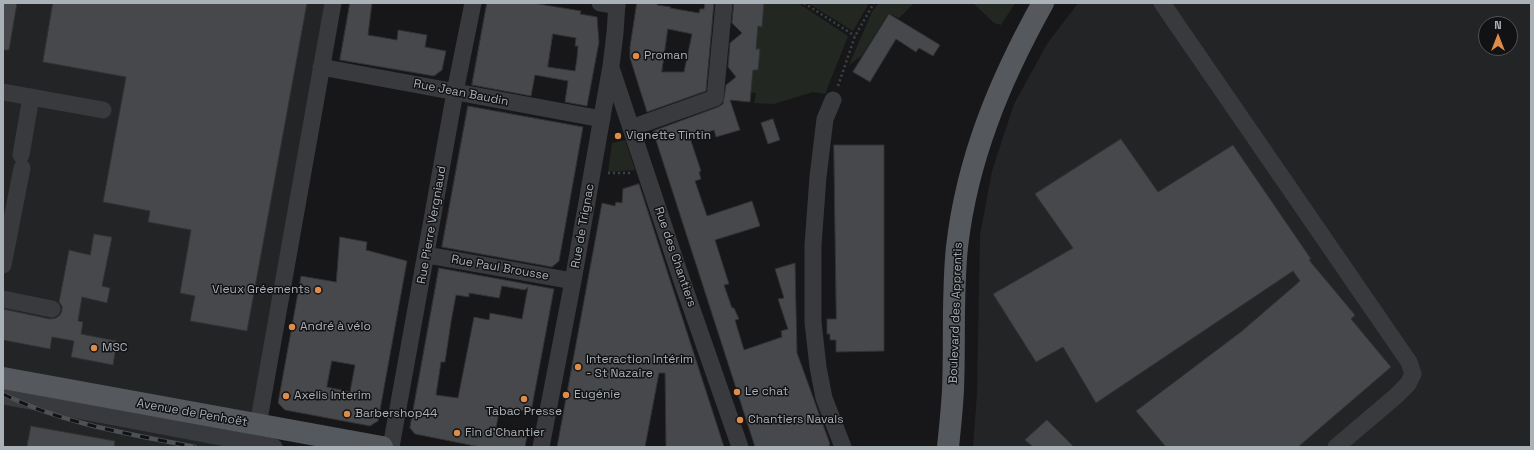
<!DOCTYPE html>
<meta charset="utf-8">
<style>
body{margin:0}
#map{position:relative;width:1534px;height:450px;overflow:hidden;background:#171719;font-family:"Space Grotesk",sans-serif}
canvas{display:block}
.frame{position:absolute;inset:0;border:4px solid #aab1b7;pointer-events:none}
.north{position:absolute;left:1478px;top:16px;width:40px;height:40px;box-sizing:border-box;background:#121214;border:1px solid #4f5255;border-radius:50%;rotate:0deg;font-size:11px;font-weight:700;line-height:16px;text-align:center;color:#aab1b7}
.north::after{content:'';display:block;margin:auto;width:14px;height:18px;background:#df8c49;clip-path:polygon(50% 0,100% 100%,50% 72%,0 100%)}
</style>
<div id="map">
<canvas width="1534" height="450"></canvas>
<div class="frame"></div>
<div class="north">N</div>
</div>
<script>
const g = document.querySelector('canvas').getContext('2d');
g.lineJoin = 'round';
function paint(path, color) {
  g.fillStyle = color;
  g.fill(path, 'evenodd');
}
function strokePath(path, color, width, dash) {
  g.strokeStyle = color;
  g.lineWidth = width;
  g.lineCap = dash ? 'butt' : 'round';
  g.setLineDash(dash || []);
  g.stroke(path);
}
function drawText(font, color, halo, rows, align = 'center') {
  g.font = font + ' "Space Grotesk",sans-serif';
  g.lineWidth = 3;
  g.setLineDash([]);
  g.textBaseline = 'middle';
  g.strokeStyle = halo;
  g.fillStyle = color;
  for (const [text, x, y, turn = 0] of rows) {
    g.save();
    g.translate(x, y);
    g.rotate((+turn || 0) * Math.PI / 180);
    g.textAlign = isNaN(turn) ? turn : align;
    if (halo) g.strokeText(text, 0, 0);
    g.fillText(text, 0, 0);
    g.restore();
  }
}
const built = new Path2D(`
 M3 3H325L250 447H3Z
 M1078 3H1531V447H973L977 393 980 235 992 171 1014 104 1047 44ZM1486 24H1510V48H1486Z`);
const green = new Path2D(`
 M764 3H798L848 36 825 94 813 92 774 104 754 103 756 93 751 92 753 70H758L760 49H756L758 26H762Z
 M808 3H869L853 31Z
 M879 3H914L899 18 888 13 862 55 849 65 872 12Z
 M973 3H1015L1001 25 994 23Z
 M625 140 635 170 608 172 612 143Z`);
const building = new Path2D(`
 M3 3H17L9 50H3Z
 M53 3H307L247 331 190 321 195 296 180 293 191 230 148 222 150 211 103 202 126 77 43 62Z
 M350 3H372L368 35 397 40 398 30 427 35 425 47 446 51 442 70 434 76 340 60Z
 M487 3H533L581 11 580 14 597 17 599 42 587 106 565 102 568 81 535 75 531 96 472 85ZM553 34 576 38 575 46H578L577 58 575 71 548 67Z
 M637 3H657V5L671 7 670 8 699 13 700 9H704L705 3H714L706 91 647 112 630 58V47ZM668 29 692 34 684 72H662Z
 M734 3H764L762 27 758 26 756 49H760L758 70H753L750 102 730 100 740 130 716 137 714 130 690 138 701 171 699 172 701 179 695 181 707 216 752 201 760 226 715 240 729 284 724 285 732 308H734L739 319 735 320 744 350 782 337 781 331 788 329 778 299 784 298 775 269 795 263 797 353 830 444H829L830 447H755L653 131 718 107 723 104 726 85 736 77 728 67 730 43 742 33 732 23Z
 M889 14 940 45 933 56 919 48 916 52 896 39 870 82 853 72Z
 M468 106 583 127 559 261 552 267 442 247Z
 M773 119 780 140 768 144 761 123Z
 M1121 139 1158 192 1233 145 1311 259 1309 260 1355 315 1351 319 1391 367 1298 447H1166L1136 411 1242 331 1300 281 1293 271 1096 403 1063 347 1036 362 993 294 1073 248 1035 194Z
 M834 145H884V351L836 352V340H830V334H827V319H836Z
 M639 184 717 425 724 447H666L665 373H659L645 447H557L602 203 615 206 616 202 622 203 623 189Z
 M94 234 112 237 102 286 110 288 107 303 82 297 78 321 83 322 81 334 117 341 113 365 71 357 74 341 52 337 50 349 3 340V309L50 319 56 318 60 315 62 311V306L59 302 69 250 90 255Z
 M340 237 367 242 366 250 407 261 378 421 370 426 285 410 278 403 301 276 336 282ZM332 361 355 365 350 392 327 387Z
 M439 268 554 289 531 412 500 407 496 428 517 432V434L527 436 525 447H484L475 446 415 434 410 428ZM502 286 525 290 528 287 522 319 490 313 489 320 474 317 458 398 436 395 441 362H445L451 322 456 295 469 297V293L499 298Z
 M1047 420 1074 447H1033L1025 440Z
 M31 426 115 441 114 447H27Z`);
const path = new Path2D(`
 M804 3 855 36
 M838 86 855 36 874 3
 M608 173H631`);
const minor = new Path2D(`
 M600 3 617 6
 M1162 3 1409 362 1413 374 1408 384 1396 396 1336 447
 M321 67 602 119
 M611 68 682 281 740 447
 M3 92 103 110
 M833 100 825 119 818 177 813 245V322L818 367 824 398 843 447
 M631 128 715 98 724 3
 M21 155 31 97
 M427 255 573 281
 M3 265 22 168
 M3 299 52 309
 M3 396 274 447
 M258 425 333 3
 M391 447 455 92 473 3
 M541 447 573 281 611 66 615 33 617 3`);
const major = new Path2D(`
 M3 378 382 447
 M948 447C950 428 952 409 953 390 955 342 952 295 957 247 967 159 1000 80 1043 3`);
const rail = new Path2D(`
 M3 394C63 424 130 434 195 447`);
const markers = [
 [636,56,4,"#df8c49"],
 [618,136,4,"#df8c49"],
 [318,290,4,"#df8c49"],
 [292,327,4,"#df8c49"],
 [94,348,4,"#df8c49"],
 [578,367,4,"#df8c49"],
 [737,392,4,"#df8c49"],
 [566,395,4,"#df8c49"],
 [286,396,4,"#df8c49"],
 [524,399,4,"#df8c49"],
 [347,414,4,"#df8c49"],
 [740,420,4,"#df8c49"],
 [457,433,4,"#df8c49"]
];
const poiNames = [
 ["Proman",644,56],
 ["Vignette Tintin",626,136],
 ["Vieux Gréements",310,290,"right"],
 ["André à vélo",300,327],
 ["MSC",102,348],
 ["Interaction Intérim",586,360],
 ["- St Nazaire",586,374],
 ["Le chat",745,392],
 ["Eugénie",574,395],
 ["Axelis Interim",294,396],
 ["Tabac Presse",524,412,"center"],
 ["Barbershop44",355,414],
 ["Chantiers Navals",748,420],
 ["Fin d'Chantier",465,433]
];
const streetNames = [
 ["Rue Jean Baudin",461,93,11],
 ["Rue Pierre Vergniaud",432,225,-80],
 ["Rue de Trignac",583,226,-80],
 ["Rue des Chantiers",675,257,71],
 ["Rue Paul Brousse",500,268,10],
 ["Boulevard des Apprentis",956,313,-88],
 ["Avenue de Penhoët",192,413,10]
];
paint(built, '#232425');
paint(green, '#222821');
paint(building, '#46484b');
strokePath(building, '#313234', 1);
strokePath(path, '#3e4144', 2.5, [2, 3]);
strokePath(minor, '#383a3d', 17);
strokePath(major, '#55585c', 22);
strokePath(rail, '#4e5154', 4.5);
strokePath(rail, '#121214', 3, [9]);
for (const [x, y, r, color] of markers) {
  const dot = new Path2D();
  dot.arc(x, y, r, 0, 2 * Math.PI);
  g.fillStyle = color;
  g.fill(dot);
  strokePath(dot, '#121214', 1.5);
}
drawText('12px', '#aab1b7', '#121214', poiNames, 'left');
drawText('12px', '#aab1b7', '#121214', streetNames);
</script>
